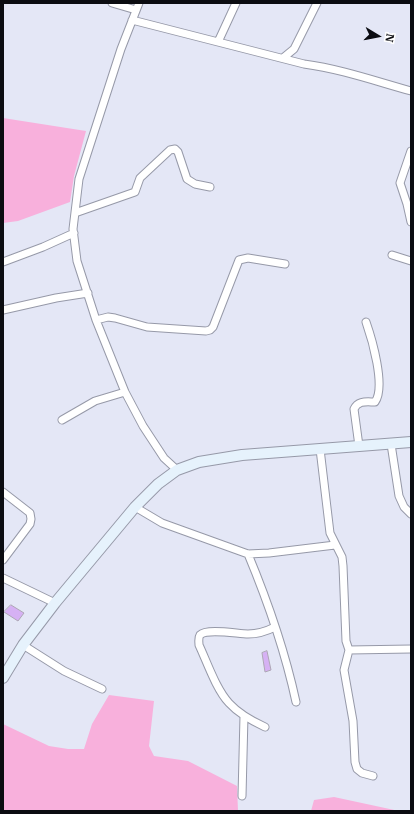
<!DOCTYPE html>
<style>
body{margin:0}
#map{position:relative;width:414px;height:814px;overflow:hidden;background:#e4e7f6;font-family:"IBM Plex Serif",serif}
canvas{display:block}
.frame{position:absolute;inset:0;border:4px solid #0b0c11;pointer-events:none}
.north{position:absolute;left:358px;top:16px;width:40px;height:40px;-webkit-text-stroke:3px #fff;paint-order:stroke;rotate:100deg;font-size:11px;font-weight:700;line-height:16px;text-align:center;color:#0b0c11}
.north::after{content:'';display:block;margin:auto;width:14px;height:18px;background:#0b0c11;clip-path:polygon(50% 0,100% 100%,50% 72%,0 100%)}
</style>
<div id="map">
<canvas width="414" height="814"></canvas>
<div class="frame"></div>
<div class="north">N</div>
</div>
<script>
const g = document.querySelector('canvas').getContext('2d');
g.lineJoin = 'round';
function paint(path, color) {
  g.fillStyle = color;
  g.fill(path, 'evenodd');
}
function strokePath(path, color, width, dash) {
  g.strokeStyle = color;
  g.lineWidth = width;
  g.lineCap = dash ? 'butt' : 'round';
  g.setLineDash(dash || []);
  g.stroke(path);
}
const green = new Path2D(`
 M3 118 86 131 74 176 70 202 18 221 3 223Z
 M109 695 154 701 149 746 154 756 188 761 237 786 238 811H3V724L49 746 68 749H84L92 724Z
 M334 797 399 811H311L314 800Z`);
const building = new Path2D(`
 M11 605 24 613 18 621 4 612Z
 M267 651 271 670 265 672 262 653Z`);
const minor = new Path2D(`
 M112 3 136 10
 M139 3 121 49 79 179 73 229 77 261 96 320 125 392 143 426 164 458 177 470
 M132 20 304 64C341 69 375 81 411 91
 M218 42 236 3
 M283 58 294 49 317 3
 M411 151 400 183 407 204 411 222
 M75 213 135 192 140 178 170 150 175 149 178 152 187 179 195 184 210 187
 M392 255 411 261
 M3 262 43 247 74 233
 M3 310 56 298 88 293
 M96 320 108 317 115 318 147 327 206 331 210 330 213 327 239 260 248 258 285 264
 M62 420 95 401 125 392
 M391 444 399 496 404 507 411 514
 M359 446 354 409C358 400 367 402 375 402 386 387 372 339 366 322
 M320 449 330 533 342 557 343 566 346 641 349 650 344 670 353 721 355 762 357 769 362 773 373 776
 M3 492 30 513 31 519 30 524 3 560
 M135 507 162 523 248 554 269 553 335 545
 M248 554C268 602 285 651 296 702
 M3 578 55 603
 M23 645 64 671 102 689
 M349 650 411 649
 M265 727C252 721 239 714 229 703 216 689 207 662 199 645 199 642 198 638 200 635 207 628 238 634 248 634 257 634 267 631 275 627
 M242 796 244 716`);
const secondary = new Path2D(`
 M3 678 23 645 55 603 135 507 158 484 177 470 199 462 242 455 411 442`);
paint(green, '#f8b0dc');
paint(building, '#d6b1f4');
strokePath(building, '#ada6b4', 1);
strokePath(minor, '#9699a8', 9);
strokePath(secondary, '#9699a8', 12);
strokePath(minor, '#fff', 7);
strokePath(secondary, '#e6f2fc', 10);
</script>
